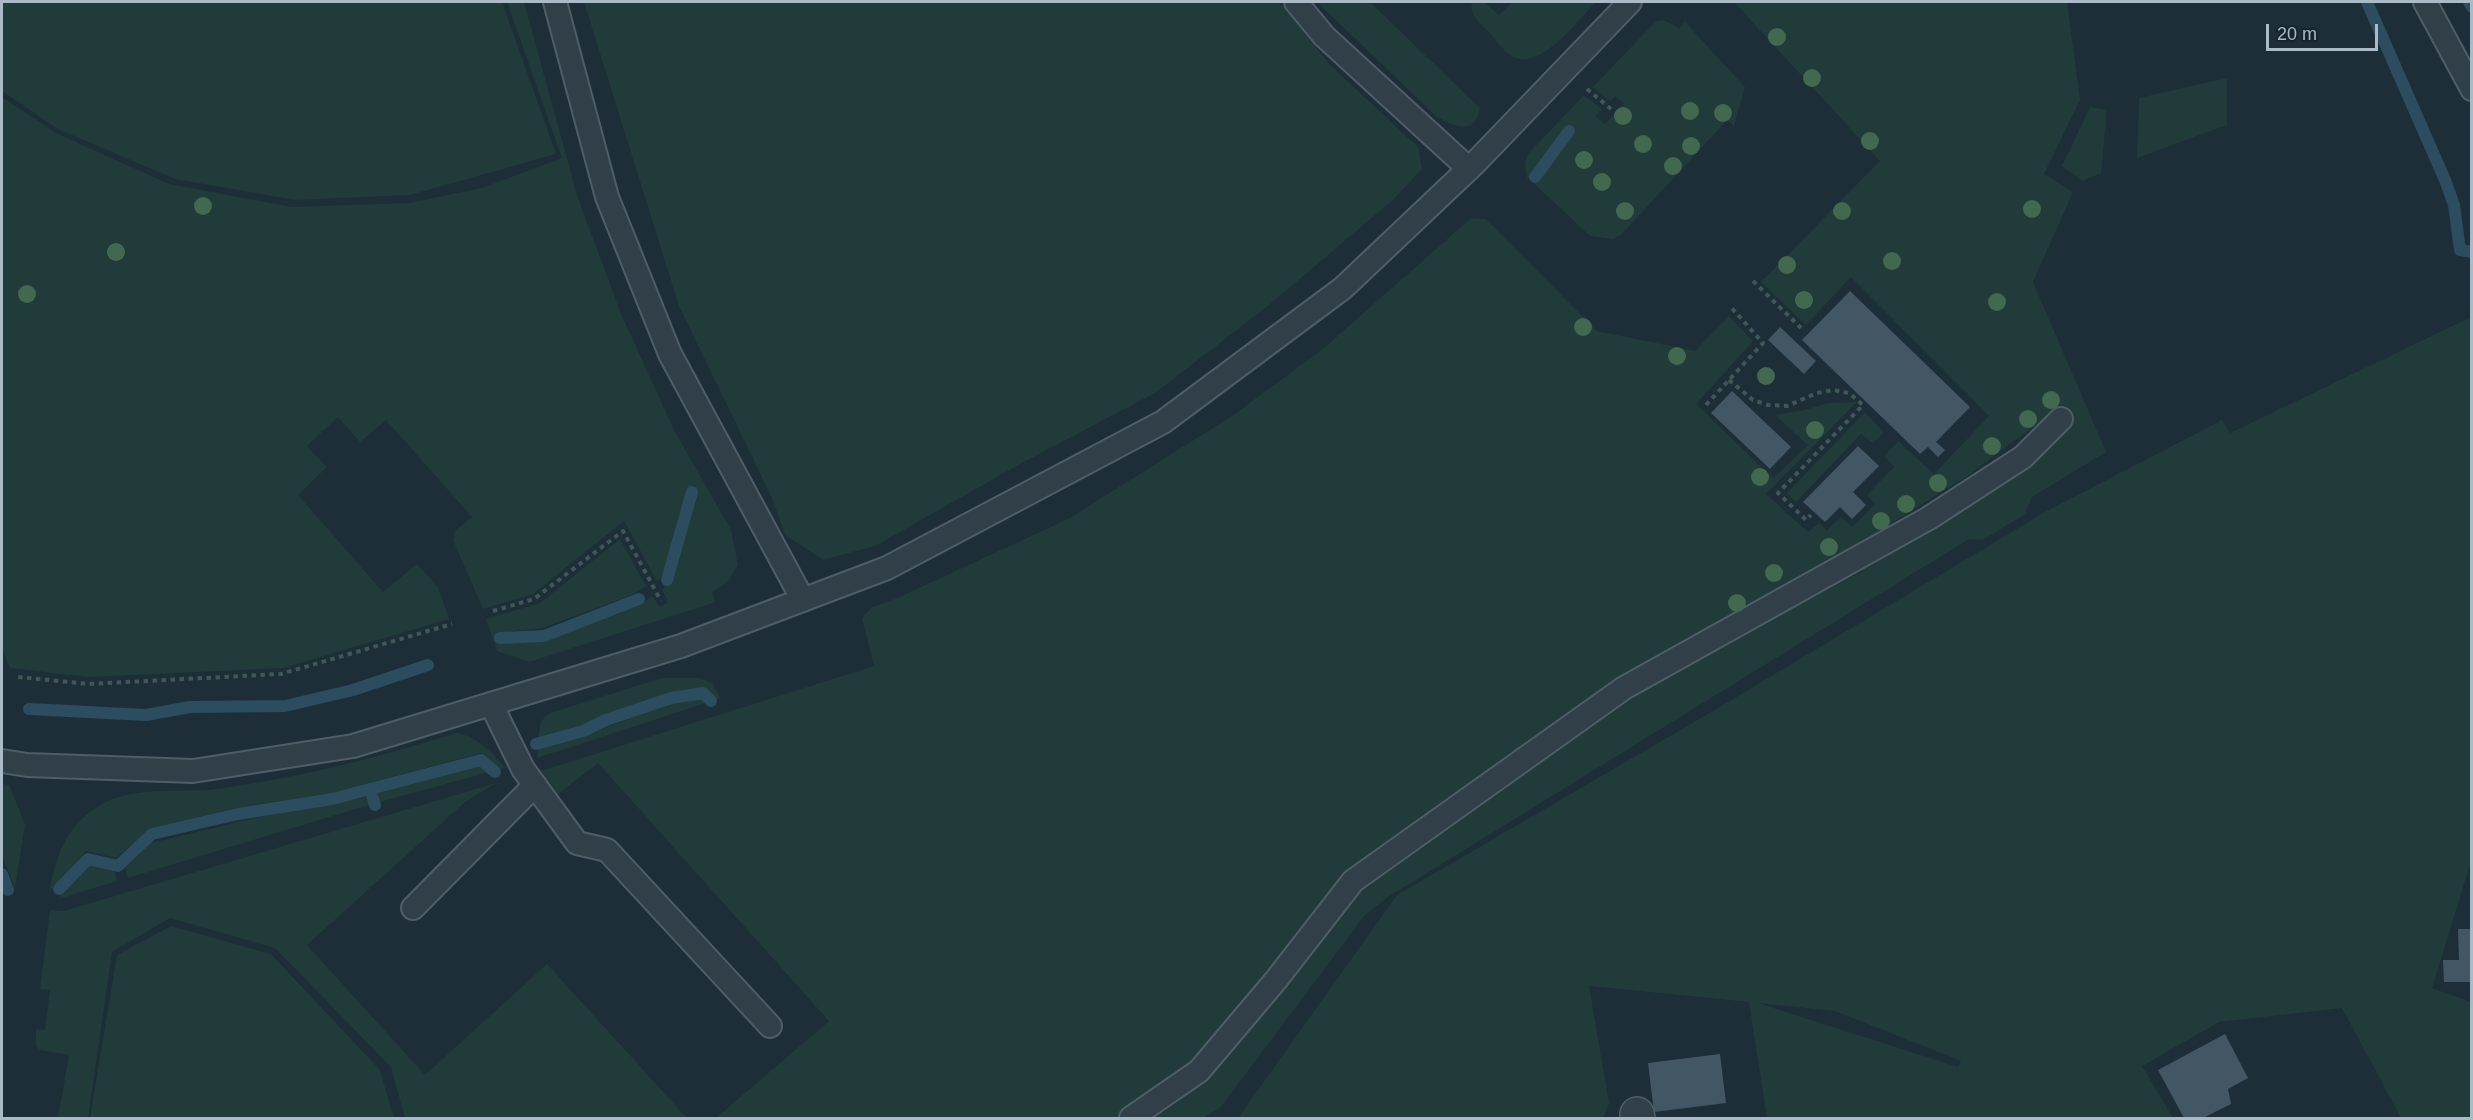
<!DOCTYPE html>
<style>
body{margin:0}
#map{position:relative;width:2473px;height:1120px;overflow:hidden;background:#1d2e38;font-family:Arial,sans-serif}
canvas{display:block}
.frame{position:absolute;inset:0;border:3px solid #aabac6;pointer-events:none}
.scale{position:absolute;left:2266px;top:24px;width:112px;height:27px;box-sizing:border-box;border:3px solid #aabac6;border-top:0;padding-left:8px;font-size:18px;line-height:21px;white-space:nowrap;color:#aabac6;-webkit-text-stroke:4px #17242d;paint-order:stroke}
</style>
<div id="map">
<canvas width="2473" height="1120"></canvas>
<div class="frame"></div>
<div class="scale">20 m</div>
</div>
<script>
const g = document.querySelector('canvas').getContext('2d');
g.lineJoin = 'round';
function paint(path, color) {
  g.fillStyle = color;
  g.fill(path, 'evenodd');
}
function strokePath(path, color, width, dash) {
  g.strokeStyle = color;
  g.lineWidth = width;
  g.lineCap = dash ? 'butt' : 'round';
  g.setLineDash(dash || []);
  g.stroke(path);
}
const green = new Path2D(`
 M2 2H502L556 154 410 195 296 200 175 179 58 129 2 91Z
 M507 2H524L577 195 621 314 675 432 731 530 738 565 729 580 712 593 716 602 529 662 497 651 486 619 540 603 620 539 646 586 632 595 542 628 496 633 499 643 547 640 641 604 652 596 660 607 668 602 662 589 671 583 697 490 695 485 689 487 663 577 657 581 624 521 533 594 483 609 453 540 455 531 472 517 386 420 360 442 338 417 307 446 327 467 298 495 383 592 417 564 438 587 449 619 283 668 89 677 10 668 2 649V97L56 133 169 184 292 207 409 203 482 188 562 158Z
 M584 2H1280L1329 64 1418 147 1422 169 1393 200 1269 305 1155 393 1020 464 875 546 823 560 785 535 772 498 679 306Z
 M1317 2H1370L1480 108C1475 136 1455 127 1437 117Z
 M1472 2H1484L1499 15 1512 2H1596C1578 20 1544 67 1516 58 1506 55 1496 40 1489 32 1480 24 1469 15 1472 2Z
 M1734 2H2067L2080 100 2044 174 2073 192 2033 282 2106 452 2032 497 2025 514 1983 540 1969 539 1388 897 1365 915 1220 1108 1203 1118H1154C1202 1090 1232 1048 1266 1005 1303 959 1338 913 1378 870L1624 696 1857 574 2042 455 2074 424 2057 409 1966 477 1822 566 1706 629 1545 729 1346 875 1191 1067 1120 1118H716L829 1021 598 763 558 794 541 771 874 666 862 618 872 607 893 600 1068 519 1232 416 1324 348 1471 218 1486 219 1597 331 1695 351 1729 316 1753 341 1696 404 1773 478 1808 445 1775 415 1805 410 1828 403 1857 402 1766 494 1808 532 1819 523 1827 530 1841 517 1852 527 1875 504 1867 495 1894 467 1884 456 1898 441 1934 474 1989 416 1851 277 1806 325 1761 282 1880 161Z
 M1663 20 1674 25 1679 29 1685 22 1745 87 1734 126 1727 120 1621 235 1613 239 1590 236 1527 177 1525 163 1528 154 1584 95 1602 109 1595 116 1605 124 1624 103 1615 96 1610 101 1593 87 1656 21Z
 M2227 78V125L2137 158 2139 98Z
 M2090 107 2107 110 2101 173 2082 181 2062 166Z
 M2471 317V862L2432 988 2471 1002V1118H2401L2342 1008 2219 1022 2142 1066 2173 1118H1767L1749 1002 1589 986 1609 1103 1603 1118H1238L1397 895 1713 711 2045 512 2222 420 2230 433ZM1758 1003 1835 1011 1961 1061 1958 1067Z
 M1865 412 1884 433 1873 443 1861 434 1796 502 1787 493Z
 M662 678H699L713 683 720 698 716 700 704 688 670 694 584 726 538 738 541 721 550 713Z
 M698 697 706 703 537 758 538 748 586 735 668 704Z
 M457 733C478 737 491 752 506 768L499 769 481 753 332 793 245 806 150 829 116 858 86 851 49 892C57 853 66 824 104 803 134 787 175 792 208 790 227 788 247 784 266 781 331 770 394 752 457 733Z
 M481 765 489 772 380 802 375 794Z
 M496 783 465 802 307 945 425 1075 547 964 687 1118H405L391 1067 275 948 170 918 112 952 88 1118H58L69 1055 40 1050 36 1046V1029L45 1030 50 990 40 989 50 910 64 911Z
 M2 784 9 785 25 824 15 888 2 855Z
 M368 797 372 804 128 878 125 868 151 843 259 817Z
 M91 863 114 869 117 881 58 899Z
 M171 926 271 954 380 1070 394 1118H90L117 955Z`);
const stream = new Path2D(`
 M2367 2 2445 180 2454 205 2460 250 2472 252
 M2469 2 2472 7
 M1535 177 1569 131
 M667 580 692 492
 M500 638 544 636 639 599
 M29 709 146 715 190 707 285 706 353 690 428 665
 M536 744 583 731 606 720 671 698 703 693 711 701
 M370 789 375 805
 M2 874 8 890
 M59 889 88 859 118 866 152 834 238 814 332 799 481 760 495 772`);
const building = new Path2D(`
 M1850 291 1970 407 1936 442 1945 450 1938 457 1928 447 1920 454 1802 340Z
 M1780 327 1816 361 1804 374 1768 340Z
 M1732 391 1791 447 1770 469 1711 413Z
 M1858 446 1879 466 1853 492 1866 505 1852 519 1840 507 1825 522 1803 502Z
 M2458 929H2472V982H2444L2443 960H2459Z
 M2225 1034 2248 1078 2228 1089 2231 1104 2203 1118H2184L2158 1070Z
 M1720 1054 1726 1103 1654 1112 1648 1063Z`);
const path = new Path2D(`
 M1587 89 1611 109
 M1753 281 1801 328
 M1729 380 1753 400 1768 405 1787 406 1817 393 1833 390 1849 393 1863 405 1778 493 1806 520 1811 515
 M1706 405 1763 343 1730 306
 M493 611 534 599 623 531 661 601
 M18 677 89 684 281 674 452 624`);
const lane = new Path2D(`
 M555 2 607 197 670 354 803 600
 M1296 2 1324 36 1469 169
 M2425 2 2472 89
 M491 704 523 769 577 843 607 850 770 1026
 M2 761 27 765 193 771 353 746 681 646 887 568 1163 422 1343 288 1475 163 1630 2
 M413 908 535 785
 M1131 1118 1199 1071 1276 980 1353 881 1624 688 1929 518 2023 457 2061 419`);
const street = new Path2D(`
 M1637 1114 1638 1118`);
const trees = [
 [1777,37],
 [1812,78],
 [1690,111],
 [1723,113],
 [1623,116],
 [1870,141],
 [1643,144],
 [1691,146],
 [1584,160],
 [1673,166],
 [1602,182],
 [203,206],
 [2032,209],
 [1625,211],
 [1842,211],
 [116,252],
 [1892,261],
 [1787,265],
 [27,294],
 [1804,300],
 [1997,302],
 [1583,327],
 [1677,356],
 [1766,376],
 [2051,400],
 [2028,419],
 [1815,430],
 [1992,446],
 [1760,477],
 [1938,483],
 [1906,504],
 [1881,521],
 [1829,547],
 [1774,573],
 [1737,603]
];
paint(green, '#203b39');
strokePath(stream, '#2c4c5f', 12);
paint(building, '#435663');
strokePath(lane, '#4e5d67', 26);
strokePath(street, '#4e5d67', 36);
strokePath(path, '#3f5856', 4, [4.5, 4.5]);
strokePath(lane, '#313f49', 22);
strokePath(street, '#313f49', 33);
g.fillStyle = '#426850';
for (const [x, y] of trees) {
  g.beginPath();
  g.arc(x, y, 9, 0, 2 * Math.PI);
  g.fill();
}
</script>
